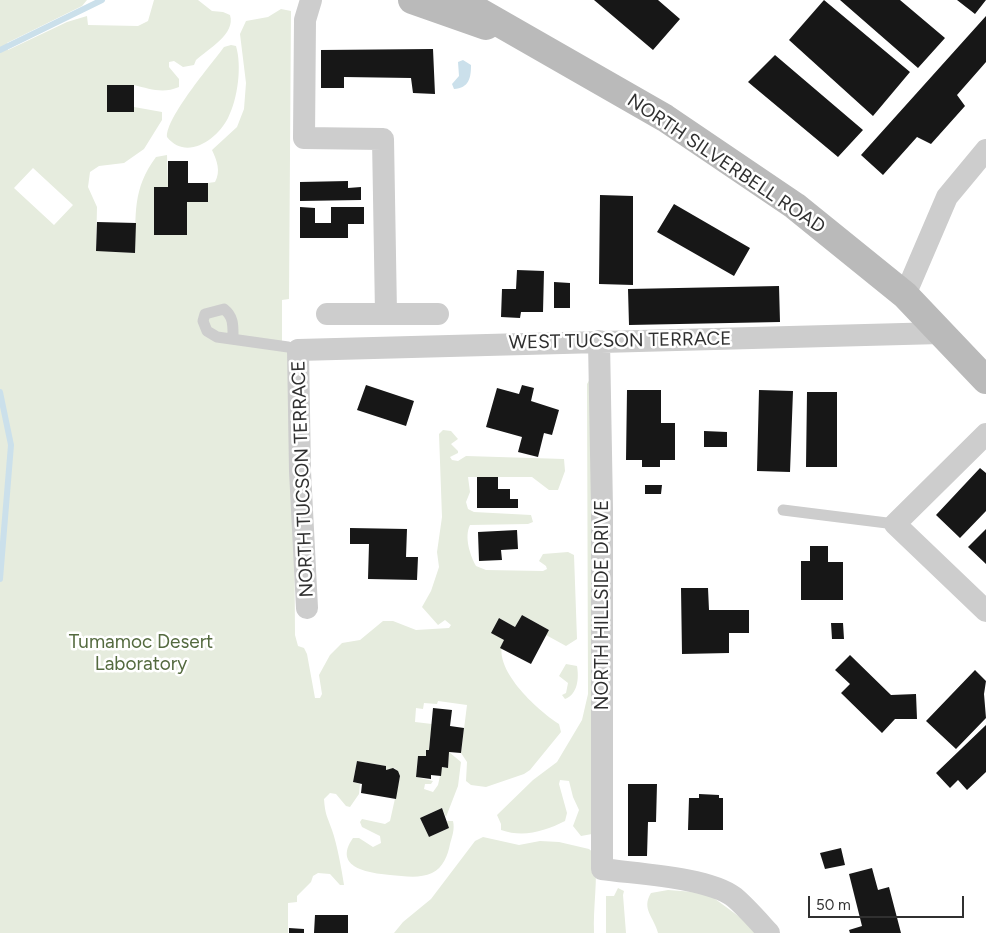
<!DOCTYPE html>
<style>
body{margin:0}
#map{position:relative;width:986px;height:933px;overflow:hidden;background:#fff;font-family:Figtree,sans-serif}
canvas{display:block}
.scale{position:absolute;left:808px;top:896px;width:156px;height:22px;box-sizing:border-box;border:2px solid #303030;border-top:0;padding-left:6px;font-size:15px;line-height:18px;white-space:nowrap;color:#303030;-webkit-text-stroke:4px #fff;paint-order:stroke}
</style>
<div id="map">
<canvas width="986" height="933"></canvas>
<div class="scale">50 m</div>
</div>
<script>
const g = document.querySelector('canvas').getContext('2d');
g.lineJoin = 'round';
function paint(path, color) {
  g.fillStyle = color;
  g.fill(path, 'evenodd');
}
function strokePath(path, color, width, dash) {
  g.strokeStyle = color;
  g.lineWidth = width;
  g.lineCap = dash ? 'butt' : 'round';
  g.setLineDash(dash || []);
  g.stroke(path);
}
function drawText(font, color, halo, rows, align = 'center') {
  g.font = font + ' Figtree,sans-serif';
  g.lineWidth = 5;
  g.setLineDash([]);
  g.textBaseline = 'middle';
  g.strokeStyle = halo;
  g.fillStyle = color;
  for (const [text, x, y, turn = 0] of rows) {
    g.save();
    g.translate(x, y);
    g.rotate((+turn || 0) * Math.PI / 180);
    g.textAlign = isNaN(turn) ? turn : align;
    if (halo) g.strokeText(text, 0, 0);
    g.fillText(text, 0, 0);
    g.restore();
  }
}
const green = new Path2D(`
 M0 0H87L82 6 7 43 8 50 67 22 87 16 88 25 138 26 148 21 154 0H198L212 11 223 12 230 15C236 34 208 49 196 60L194 65 183 67 174 61 169 62V67L179 79V87C163 94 150 89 134 85V112V107L162 112V120L144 149 124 163 99 166 90 172 88 187 97 207 96 250 135 253C136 215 132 189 156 157L167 155 168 187H154V234L187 235V202L208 183 215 182C221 171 217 161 212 150L237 127 244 109 246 83 240 34 246 21 268 17 281 9 291 11 289 299 282 300V351H293L295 635 298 646 304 648 307 654 315 698H320L322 694 319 675 330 655 342 643 360 640 383 621H393L416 630 449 628 451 625 445 620 438 625 422 607 431 591 439 567 437 552 442 517 439 434 443 430 451 431 458 439 451 444 458 451V453L450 457 452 460 458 461 466 456 564 459 565 471 558 490H549L532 477H468L470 492 466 502 468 509 474 512 531 515 533 522 528 524 470 525C464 537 470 555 476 566L486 570 543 571 547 569 546 566 539 561 543 554 568 552 574 555 577 639 566 646 546 635 549 630 522 615 515 627 499 618 492 633 504 640C490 667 537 710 559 724L561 732 530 770 524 774 486 787 471 785 466 781 467 762 461 753 467 705 438 701 437 704 424 703 423 709 416 708 415 722 432 724 429 750H426V756H418L416 777 433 781 431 784H425L424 789 433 792 438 785 442 767 448 768 449 752 461 762 458 786 446 817 442 808 420 818 429 837 449 828 446 822 448 821H453C455 829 452 837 450 844 448 855 443 868 432 873 419 879 404 876 390 875 369 873 332 868 353 838H359L373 847 381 843 380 836 362 827 360 822 362 819 385 824 390 821 400 776 395 768 386 770V766L357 761 353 782 360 784 359 794 350 807 346 806 336 794 330 793 324 799C325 814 327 816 332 830 337 844 342 871 344 885H340L330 874 318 873 313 876 311 882 297 896V902L288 903V933H0ZM33 168 73 205 54 225 14 188Z
 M231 45 236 46C242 66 238 98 228 118 217 140 186 161 167 137 166 117 211 65 224 47Z
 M591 377 592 834 581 836 573 826 579 810 573 797 569 781 560 780 559 784 567 813 565 821C545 831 524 838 501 830V824L497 815 533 780 557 762 582 720 588 694 587 384Z
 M566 664 577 666C579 678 578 694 565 699L562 695 566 693 568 683 559 676Z
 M483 837 519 845 540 841 559 842 589 849 595 854C598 880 593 907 594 933H394L403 922 431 899 475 841Z
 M618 888 624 891 623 895 626 933H606V896H614Z
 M668 890 707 893 741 918 756 933H658C654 917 641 909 651 893Z`);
const water = new Path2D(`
 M463 60 471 65C471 78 469 88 454 89L452 84 459 76 458 62Z`);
const stream = new Path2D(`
 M0 50 102 0
 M0 392 11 445 0 579`);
const building = new Path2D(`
 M594 0H658L680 19 653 50Z
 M824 0 910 72 873 116 789 40Z
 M840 0H900L945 38 918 68Z
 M957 0H986L975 14Z
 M986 16V62L957 95 965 106 931 144 917 137 883 175 861 155Z
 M433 49 435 94 413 93 411 78 344 77V88H321V50Z
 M775 55 863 130 838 157 748 82Z
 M107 85H134V112H107Z
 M168 161H188V183H208V202H187V235H154V187H168Z
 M348 181V188L361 187V200L300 201V182Z
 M600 195 633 196V285L599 284Z
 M674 204 750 248 734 276 657 232Z
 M300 207 315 208V223H331V207H364V224H348V238H300Z
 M97 222 136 223 135 253 96 251Z
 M517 270 544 271 543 312H521L520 318 501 317 502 289H516Z
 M554 282 570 283V308H554Z
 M779 286 780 322 629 325 628 289Z
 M366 385 414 401 406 426 357 410Z
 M522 385 534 388 531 401 559 410 552 435 544 433 538 457 518 452 522 437 486 427 497 388 519 394Z
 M627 390H661V423H675V460H660V467H642V460H626Z
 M759 390 793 391 790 472 757 471Z
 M807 392H837V467H806Z
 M704 431 727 432V447H704Z
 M980 468 986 473V511L960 538 936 515Z
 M477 477H498V489H510V499H518V508H477Z
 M645 485H662L661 494H645Z
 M350 528 407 529 406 557H418L417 580 368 579 369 544H350Z
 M986 529V564L968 547Z
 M517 530 518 549 501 550 502 560 479 561 478 532Z
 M810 546H828V562H843V600H801V561H810Z
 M681 588H708L709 610H749V633H729V653L682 654Z
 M522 615 549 630 531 664 500 648 504 640 491 633 499 618 515 627Z
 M831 623H843L844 639H832Z
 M850 655 891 695 916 694 917 719H895L882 733 841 693 850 684 835 670Z
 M975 670 986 681 984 694 986 718 956 749 926 721Z
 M433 708 452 710 450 726 464 728 461 753 449 752 448 768 442 767 441 776 431 775V779L416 777 418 756H426V750H429Z
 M986 725V772L967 790 958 780 950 788 936 773Z
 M357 761 386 766V770L393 768 398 771 400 776 396 799 361 793 362 784 353 782Z
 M628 784H657L656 822H648L647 856H628Z
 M699 794 719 795V798H723V830H688L689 798H699Z
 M442 808 449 828 429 837 420 818Z
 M841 848 845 865 825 869 820 853Z
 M872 868 878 890 889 887 901 933H850L849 930 862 926 849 874Z
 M315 915H348V933H314Z
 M289 928 304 929V933H289Z`);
const lane = new Path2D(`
 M233 338C233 326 234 317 224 309L205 314 203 321 207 331 217 337 288 347 298 350
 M783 510 895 524`);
const street = new Path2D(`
 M311 0 305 20 304 138 383 139 386 313
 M905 295 947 197 986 150
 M327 314H438
 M599 341 602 509V869C636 874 708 877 734 897 746 907 758 921 769 933
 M986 434 895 524 986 611
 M307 608 300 471 298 350 941 333`);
const secondary = new Path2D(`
 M412 0 486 26
 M464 0 473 8 665 118 795 206 905 295 986 380`);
const streetNames = [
 ["NORTH SILVERBELL ROAD",726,164,34],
 ["WEST TUCSON TERRACE",620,341,-1],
 ["NORTH TUCSON TERRACE",303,479,-92],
 ["NORTH HILLSIDE DRIVE",602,605,-90]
];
const parkNames = [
 ["Tumamoc Desert",141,642],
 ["Laboratory",141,664]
];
paint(green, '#e6ecde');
paint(water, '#cbe0eb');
strokePath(stream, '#cbe0eb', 6);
paint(building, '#171717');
strokePath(lane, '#cdcdcd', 11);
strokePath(street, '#cdcdcd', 22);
strokePath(secondary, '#bababa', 28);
drawText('19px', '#303030', '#fff', streetNames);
drawText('19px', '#546a3f', '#fff', parkNames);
</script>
